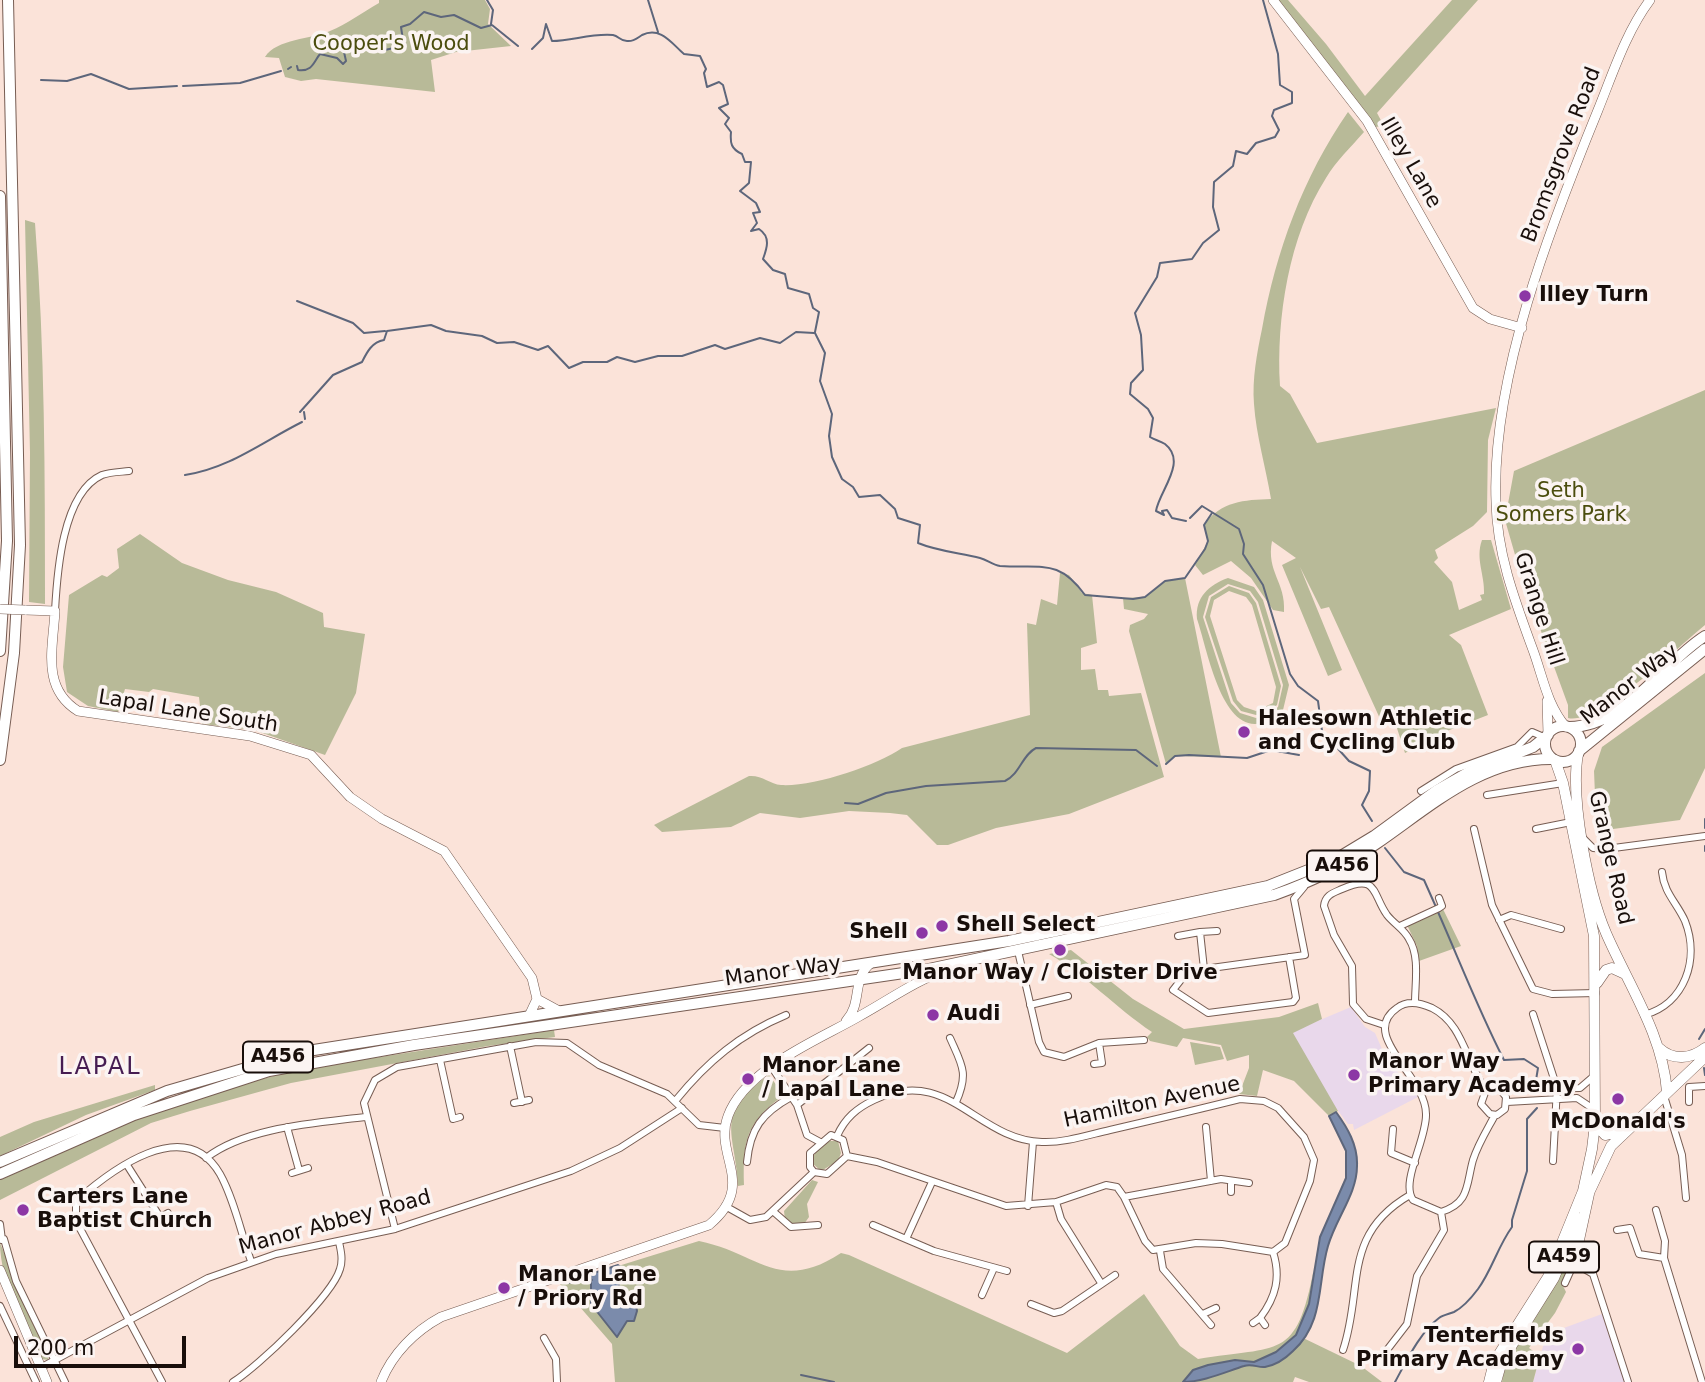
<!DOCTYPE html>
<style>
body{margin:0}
#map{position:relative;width:1705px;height:1382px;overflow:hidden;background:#fbe3d9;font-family:"DejaVu Sans",sans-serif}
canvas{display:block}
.scale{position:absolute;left:14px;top:1336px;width:172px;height:32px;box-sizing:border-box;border:4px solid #180e0a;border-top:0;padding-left:9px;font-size:21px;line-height:24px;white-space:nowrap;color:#180e0a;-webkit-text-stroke:5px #fbf4f2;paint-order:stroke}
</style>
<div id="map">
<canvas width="1705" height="1382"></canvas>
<div class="scale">200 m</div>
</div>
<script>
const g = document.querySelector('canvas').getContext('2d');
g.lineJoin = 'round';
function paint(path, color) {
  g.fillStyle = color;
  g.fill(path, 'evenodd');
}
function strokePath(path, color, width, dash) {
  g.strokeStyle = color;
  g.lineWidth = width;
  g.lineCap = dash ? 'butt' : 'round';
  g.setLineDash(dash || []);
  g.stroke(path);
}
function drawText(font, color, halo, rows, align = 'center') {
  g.font = font + ' "DejaVu Sans",sans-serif';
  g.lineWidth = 7;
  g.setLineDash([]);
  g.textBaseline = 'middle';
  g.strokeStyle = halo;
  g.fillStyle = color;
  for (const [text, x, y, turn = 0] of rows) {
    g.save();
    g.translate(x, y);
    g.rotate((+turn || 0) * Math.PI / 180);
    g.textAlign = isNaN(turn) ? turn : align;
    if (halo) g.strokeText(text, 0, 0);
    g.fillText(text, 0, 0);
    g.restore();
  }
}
const education = new Path2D(`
 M1351 1007 1365 1027 1375 1033 1385 1056 1418 1097 1354 1130 1353 1124H1348L1333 1104 1264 1050 1301 1028Z
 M1602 1314 1625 1382H1533L1544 1343 1542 1336Z`);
const green = new Path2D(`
 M379 0H485L490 9 488 24 511 46 456 52 431 60 435 92 316 79 301 81 285 77 279 58 265 57C276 39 312 39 330 31 347 24 363 12 379 3Z
 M1275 0H1288L1326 44 1365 96 1452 0H1478L1377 113 1384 126 1375 127Z
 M1348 112 1364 132C1351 147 1336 161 1326 178 1289 236 1276 318 1280 386L1290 394 1317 443 1496 408 1488 440 1487 512 1473 526 1435 550 1438 558 1434 562 1452 582 1459 610 1482 600 1480 595 1484 594C1485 575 1475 559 1482 540H1491L1511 609 1449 635 1461 645 1488 715 1447 731 1405 753 1394 719 1382 723 1329 607 1321 609 1300 567 1342 670 1328 676 1282 565 1296 558 1272 541C1266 572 1286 582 1284 612L1273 610 1251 578 1231 561 1203 575 1195 565 1208 541 1204 525C1221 501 1244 500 1271 499 1266 468 1256 435 1254 404 1252 379 1257 353 1262 329 1276 251 1303 177 1348 112Z
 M25 220 35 223C45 350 45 477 45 604L29 602 30 453Z
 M1705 390V625C1680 645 1598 726 1568 718V705L1522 579 1505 520 1514 471Z
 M140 534 182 563 228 580 276 592 323 613 324 627 365 634 356 693 325 755 254 730 202 724 199 697 153 689 149 692 125 689 118 712 88 706 67 692 63 667 69 595 102 575 107 577 119 568 117 549Z
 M1060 573 1069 575 1082 593 1092 595 1097 643 1081 648V670L1095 669 1098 690H1108L1109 696 1141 693 1164 777 1069 814 996 828 948 845H937L907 815 890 813 849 811 800 818 760 813 731 827 662 832 654 825 749 776C762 775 770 784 781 785 813 787 876 766 902 748L1030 715 1027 623 1036 625 1041 599 1057 605Z
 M1185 578 1221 757 1175 756 1166 764 1129 631 1130 625 1144 619 1148 614 1124 609 1123 598 1145 597 1165 581Z
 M1228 578 1254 587 1263 600 1289 685 1283 710C1226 762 1209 654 1197 619 1195 597 1209 585 1228 578ZM1228 584 1250 591 1258 602 1283 685 1278 707 1269 714 1256 718 1240 713 1231 703 1203 617 1209 596Z
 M1229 586 1249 593 1256 603 1281 686 1277 705 1268 712 1256 715 1241 711 1233 701 1205 617 1211 597ZM1229 591 1246 597 1252 605 1276 687 1273 703 1256 711 1244 707 1237 700 1210 616 1214 600Z
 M1705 673V768L1680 820 1613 829 1604 822 1595 795 1594 771 1602 747Z
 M1443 909 1461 946 1419 961 1417 946 1407 925Z
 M1071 950 1133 999 1184 1029 1279 1017 1318 1003 1322 1019 1293 1033 1338 1111 1329 1116 1294 1081 1263 1070 1257 1096 1239 1094 1249 1068V1055L1227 1061 1221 1045 1183 1038 1177 1047 1150 1041 1147 1037 1152 1032C1116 1008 1086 975 1049 954Z
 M554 1030 555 1037 488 1046 291 1083 190 1111 151 1123 0 1200V1180L147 1115 236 1086 296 1070Z
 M1190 1042 1220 1047 1224 1059 1195 1065Z
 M769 1075 780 1090V1098C745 1124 743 1143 744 1185L738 1186C736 1133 712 1114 769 1075Z
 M155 1085V1090L86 1115 0 1156V1137L34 1122Z
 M830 1141H838L841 1153 838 1161 821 1171 812 1163C813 1152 821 1145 830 1141Z
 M812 1180 818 1182 807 1204 809 1217 804 1224H792L785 1220 784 1211Z
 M699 1241C759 1253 778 1294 841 1253L849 1255 1067 1353 1144 1294 1180 1346 1198 1359C1280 1345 1296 1362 1314 1268L1309 1304 1297 1335 1361 1366 1382 1382H1309L1295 1377 1293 1382H615L612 1344 560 1284Z
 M1573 1242 1572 1255 1562 1284 1566 1292 1555 1313 1529 1348 1540 1356 1533 1382H1502C1509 1333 1558 1292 1573 1242Z
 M0 1243 49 1360 40 1359C25 1324 0 1282 0 1243Z`);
const water = new Path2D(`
 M1336 1112C1347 1127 1358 1145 1357 1166 1357 1194 1336 1218 1328 1246 1317 1283 1325 1322 1293 1351 1286 1358 1276 1365 1265 1367 1258 1368 1252 1363 1244 1366 1225 1372 1203 1382 1183 1382L1193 1370 1208 1365 1235 1360 1254 1362 1276 1352 1296 1335 1309 1304 1320 1237 1346 1178V1151L1329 1116Z
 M618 1265 626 1271 618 1278 619 1286 635 1300 637 1311 634 1321H627L617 1337 591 1304V1274Z`);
const stream = new Path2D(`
 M487 0 493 10 491 24
 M648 0 658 32
 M532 49 543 38 546 24 552 41C572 41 591 33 613 35 619 36 620 41 627 41 634 42 637 38 642 35 661 26 672 44 684 54L700 56 706 69 704 73 707 87 719 82 723 85 728 104 719 108 729 118 725 124 731 132C730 143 731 149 742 154L745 162H751L749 183 740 191 756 203 760 212 753 213 757 223 751 231 759 229C771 237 767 248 763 259L773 270 785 274 788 288 809 294 813 308 819 312 815 332
 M297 66 298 70C313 72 314 61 320 54L337 58 343 64 346 61 344 52 366 43 380 51 394 48 403 40 401 27 410 24 424 12 441 17 454 15 481 28 492 25 518 46
 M288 69 291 67
 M41 80 67 81 91 74 129 89 177 86
 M183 86 240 83 281 71
 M297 301 353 323 364 333 385 331
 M815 333 825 353 820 381 832 414 829 436 832 457 842 479 853 487 859 497 880 495 895 509 898 518 920 525 918 543C937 551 960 553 980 558 988 560 992 565 1000 566 1042 569 1058 558 1085 595L1133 599 1145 597 1165 581 1185 578 1205 549 1208 541 1204 525 1212 513
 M300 412 333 375 362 362C367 352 372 342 384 340L387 331 431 325 446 331 482 336 497 343 514 342 538 350 548 346 569 368 583 362H607L617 357 635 362 658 356H682L715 345 725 349 760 338 780 343 796 332 814 333
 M304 412 305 419
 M185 475C230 468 262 442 302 422
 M1190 518 1202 506 1239 529 1244 544 1243 554 1263 585 1290 674 1298 686 1318 701 1322 731 1349 761 1370 771 1369 791 1362 805 1372 821
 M1186 521 1172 518 1167 510 1162 511 1164 515 1156 511C1159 491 1188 462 1165 444 1160 441 1155 440 1150 437L1153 418 1148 409 1130 394 1131 383 1143 370 1141 335 1135 313 1157 277 1160 263 1192 259 1203 243 1219 230 1213 207 1214 182 1233 166 1236 151 1247 154 1256 143 1275 137 1279 130 1272 116 1274 110 1292 103V92L1280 85 1278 54 1263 0
 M1166 764 1175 756 1189 755 1247 758 1271 750 1299 755
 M845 803 858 804 886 793 926 786 1005 781C1020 774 1022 755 1036 748L1136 750 1157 766
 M1705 819V828
 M1705 846V851
 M1385 848 1404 872 1424 880 1436 907
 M1438 912C1460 962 1479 1011 1504 1060L1524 1059 1538 1068 1536 1080
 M1699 1039 1705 1029
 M1704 1068 1705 1075
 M566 1283 592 1280
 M801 1375 834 1382
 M1395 1382C1406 1362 1420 1332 1439 1318 1443 1315 1449 1314 1454 1312 1462 1308 1472 1297 1478 1289 1492 1270 1498 1246 1512 1227V1220L1527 1171V1119L1537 1108`);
const street = new Path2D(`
 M55 611C57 574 62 493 102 475 110 472 120 472 129 471
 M1421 791 1456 769 1517 747 1532 732 1546 738
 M1487 795 1563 783
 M1474 829 1492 905 1533 989 1552 994 1596 993
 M1536 829 1571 822
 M1583 838 1593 848 1606 849 1705 836
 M1499 920 1511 915 1561 929
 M1400 926 1439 908 1442 906 1439 898
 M1217 931 1200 932 1204 969 1305 955 1294 899 1304 887
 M1178 936 1200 932
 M1018 951 1039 1042 1044 1052 1064 1057 1099 1043 1144 1040
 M1204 969 1196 975 1184 976 1173 990 1208 1013 1293 1002 1296 998 1289 957
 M1030 1005 1068 996
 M1533 1014 1557 1088 1553 1161
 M1644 1015C1685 1004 1700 959 1685 921 1677 903 1664 893 1662 872
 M1384 1025 1366 1019 1353 1004 1352 966 1334 935 1324 906C1325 895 1333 893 1342 889 1378 873 1372 894 1387 915 1394 924 1404 929 1409 939 1420 956 1415 983 1415 1003
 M950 1038C962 1065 969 1073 956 1102
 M510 1046 522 1102
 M440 1060 453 1119 460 1117
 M1094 1064 1102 1063 1099 1043
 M771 1066 797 1105 807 1135 820 1142
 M1486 1090C1466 1064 1464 1024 1432 1008 1421 1003 1407 1000 1397 1008 1358 1035 1426 1076 1426 1114 1427 1139 1400 1182 1413 1200L1441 1212C1470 1203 1466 1185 1473 1160 1478 1144 1487 1130 1495 1115
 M1486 1090 1580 1088 1594 1076
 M1486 1090 1481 1104 1490 1114 1497 1115 1505 1109 1506 1097 1502 1092
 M1664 1096 1682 1155 1686 1198
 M676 1100C707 1062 740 1034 786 1015
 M1507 1102 1577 1098 1595 1110
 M1689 1102V1087L1705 1086
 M514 1103 529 1100
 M797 1105 869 1048
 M287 1127 299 1170
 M1206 1127 1211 1181
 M1393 1129 1391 1153 1415 1163
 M831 1135 843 1140 847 1156 827 1174 814 1172 810 1167V1153Z
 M837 1136C845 1118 857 1108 874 1100 948 1064 976 1140 1042 1142 1064 1143 1088 1135 1110 1130 1153 1120 1196 1110 1240 1099L1264 1101 1278 1108 1304 1137 1314 1160 1310 1181 1285 1243 1273 1252 1222 1244 1196 1243 1153 1250 1145 1241 1124 1197
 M847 1156 877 1162 1006 1206 1056 1202 1106 1185 1117 1187 1124 1197 1221 1179 1249 1183
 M206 1158C246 1127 317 1123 365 1117
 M747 1162C750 1129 762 1113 791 1097
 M127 1165 160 1217
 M292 1173 308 1168
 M1231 1192V1181
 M1056 1202 1061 1219 1101 1283
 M725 1206 750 1220 766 1217 814 1172
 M1028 1206 1033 1142
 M1656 1210 1665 1241 1664 1258 1702 1382
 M775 1213 791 1227 818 1225
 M153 1222 168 1213
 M0 1224 2 1240
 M873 1225 934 1251 1007 1271
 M395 1229 364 1103 375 1080 397 1067 536 1042 567 1043 599 1065 667 1094 699 1125 725 1128
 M1617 1230 1630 1228 1639 1254 1664 1258
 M4 1239 16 1281 65 1382
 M906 1239 932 1182
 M1160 1251 1163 1269 1211 1325
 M1565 1283 1574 1263 1593 1274 1628 1382
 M982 1295 994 1268
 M1031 1304 1054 1313 1062 1311 1115 1275
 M0 1306 36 1382
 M1203 1314 1216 1308
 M1260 1318C1276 1297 1281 1277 1273 1252
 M1253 1323 1260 1318 1265 1325
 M544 1338 556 1359 557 1382
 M1343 1350C1364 1288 1341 1235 1410 1195
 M1377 1363 1407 1324 1417 1276 1444 1230 1441 1212
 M40 1368 208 1278 276 1254 395 1229 571 1171 620 1148 682 1108
 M162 1382 76 1221V1201C110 1171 185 1113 220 1174 234 1199 241 1233 251 1261
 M233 1382C258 1367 332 1296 340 1269 343 1260 341 1251 339 1242`);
const secondary = new Path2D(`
 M1273 0 1367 121 1473 308 1490 319 1522 328
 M25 610 55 611C53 648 41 688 78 711L250 736 311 755 350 797 382 819 444 851 532 978 537 999 529 1016
 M1547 701 1548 734
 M1566 727C1547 705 1543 677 1533 650 1515 601 1497 554 1496 502 1491 377 1551 225 1598 110 1613 73 1626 32 1650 0
 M537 999 559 1011
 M846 1021C863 1003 851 979 871 963
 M0 1270 47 1382
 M381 1382C392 1354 415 1331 441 1317L709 1225C758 1184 713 1156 728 1116 745 1069 818 1040 858 1017 889 1000 916 980 949 969`);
const primary = new Path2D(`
 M1578 754C1570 798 1588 891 1606 933 1628 984 1663 1035 1667 1092
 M1597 983 1606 970 1612 968 1625 974
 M1659 1048C1673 1061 1691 1059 1705 1048
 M1595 1124 1605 1135 1624 1131
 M1587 1197 1611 1146 1705 1057
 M1574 1263 1589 1194
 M1489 1382 1494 1362 1548 1277 1583 1191 1592 1149 1595 1124 1594 936 1563 783 1555 760
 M1496 1382 1502 1361 1554 1278 1579 1218`);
const highway = new Path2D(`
 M0 196 7 541 0 651
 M1545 744a18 18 0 1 1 36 0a18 18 0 1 1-36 0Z
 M1569 727C1625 727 1661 664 1705 636
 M1579 751 1705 649
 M0 760 14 653 20 545 8 0
 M0 1162 167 1091 301 1052 1009 941 1268 886 1336 859 1374 836 1437 790 1467 773 1533 747 1548 735
 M0 1174 134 1115 269 1071 414 1045 924 970 1274 895C1311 882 1344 866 1376 844 1430 807 1482 758 1553 759`);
const secondaryBridge = new Path2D(`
 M0 609 25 610`);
const markers = [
 [1525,296,7,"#8c37a5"],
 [1244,732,7,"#8c37a5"],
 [942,926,7,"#8c37a5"],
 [922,933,7,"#8c37a5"],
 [1060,950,7,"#8c37a5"],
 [933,1015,7,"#8c37a5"],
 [1354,1075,7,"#8c37a5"],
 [748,1079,7,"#8c37a5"],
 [1618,1099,7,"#8c37a5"],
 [23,1210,7,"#8c37a5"],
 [504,1288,7,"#8c37a5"],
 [1578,1349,7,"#8c37a5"]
];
const shields = [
 [1342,866,70],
 [278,1057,70],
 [1564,1257,70]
];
const shieldNames = [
 ["A456",1342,866],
 ["A456",278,1057],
 ["A459",1564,1257]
];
const parkNames = [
 ["Cooper's Wood",391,45],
 ["Seth",1561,492],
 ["Somers Park",1561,516]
];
const streetNames = [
 ["Bromsgrove Road",1562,155,-69],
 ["Illey Lane",1410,163,60],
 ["Grange Hill",1538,609,72],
 ["Manor Way",1630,685,-38],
 ["Lapal Lane South",188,712,9],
 ["Grange Road",1610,858,77],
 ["Manor Way",783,972,-8],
 ["Hamilton Avenue",1152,1103,-12],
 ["Manor Abbey Road",335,1223,-15]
];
const poiNames = [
 ["Illey Turn",1539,296],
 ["Halesown Athletic",1258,720],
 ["and Cycling Club",1258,744],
 ["Shell Select",956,926],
 ["Shell",908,933,"right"],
 ["Manor Way / Cloister Drive",1060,974,"center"],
 ["Audi",947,1015],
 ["Manor Way",1368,1063],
 ["Primary Academy",1368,1087],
 ["Manor Lane",762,1067],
 ["/ Lapal Lane",762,1091],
 ["McDonald's",1618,1123,"center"],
 ["Carters Lane",37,1198],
 ["Baptist Church",37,1222],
 ["Manor Lane",518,1276],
 ["/ Priory Rd",518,1300],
 ["Tenterfields",1564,1337,"right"],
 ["Primary Academy",1564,1361,"right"]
];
const quarterNames = [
 ["LAPAL",100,1068]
];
paint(education, '#e9d8eb');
paint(green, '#b8ba98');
paint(water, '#7b8bab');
strokePath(water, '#5d667b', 2);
strokePath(stream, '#5d667b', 2);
strokePath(street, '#775d53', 8);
strokePath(secondary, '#775d53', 10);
strokePath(primary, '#775d53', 11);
strokePath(highway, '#775d53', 12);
strokePath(street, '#fff', 6);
strokePath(secondary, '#fff', 9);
strokePath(primary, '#fff', 10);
strokePath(highway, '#fff', 10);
strokePath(secondaryBridge, '#775d53', 10, []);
strokePath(secondaryBridge, '#fff', 9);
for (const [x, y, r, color] of markers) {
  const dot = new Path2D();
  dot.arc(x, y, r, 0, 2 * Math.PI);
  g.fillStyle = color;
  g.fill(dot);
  strokePath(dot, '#fbf4f2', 2.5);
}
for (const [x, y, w] of shields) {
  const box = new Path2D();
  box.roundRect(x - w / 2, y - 15.5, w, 31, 5);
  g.fillStyle = '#fbf4f2';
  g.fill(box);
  strokePath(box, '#180e0a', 2);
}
drawText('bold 19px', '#180e0a', null, shieldNames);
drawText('21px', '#4b4d0e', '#fbf4f2', parkNames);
drawText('21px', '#180e0a', '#fbf4f2', streetNames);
drawText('bold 21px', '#180e0a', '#fbf4f2', poiNames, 'left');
g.letterSpacing = '2px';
drawText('24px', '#461d52', '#fbf4f2', quarterNames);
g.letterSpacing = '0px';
</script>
